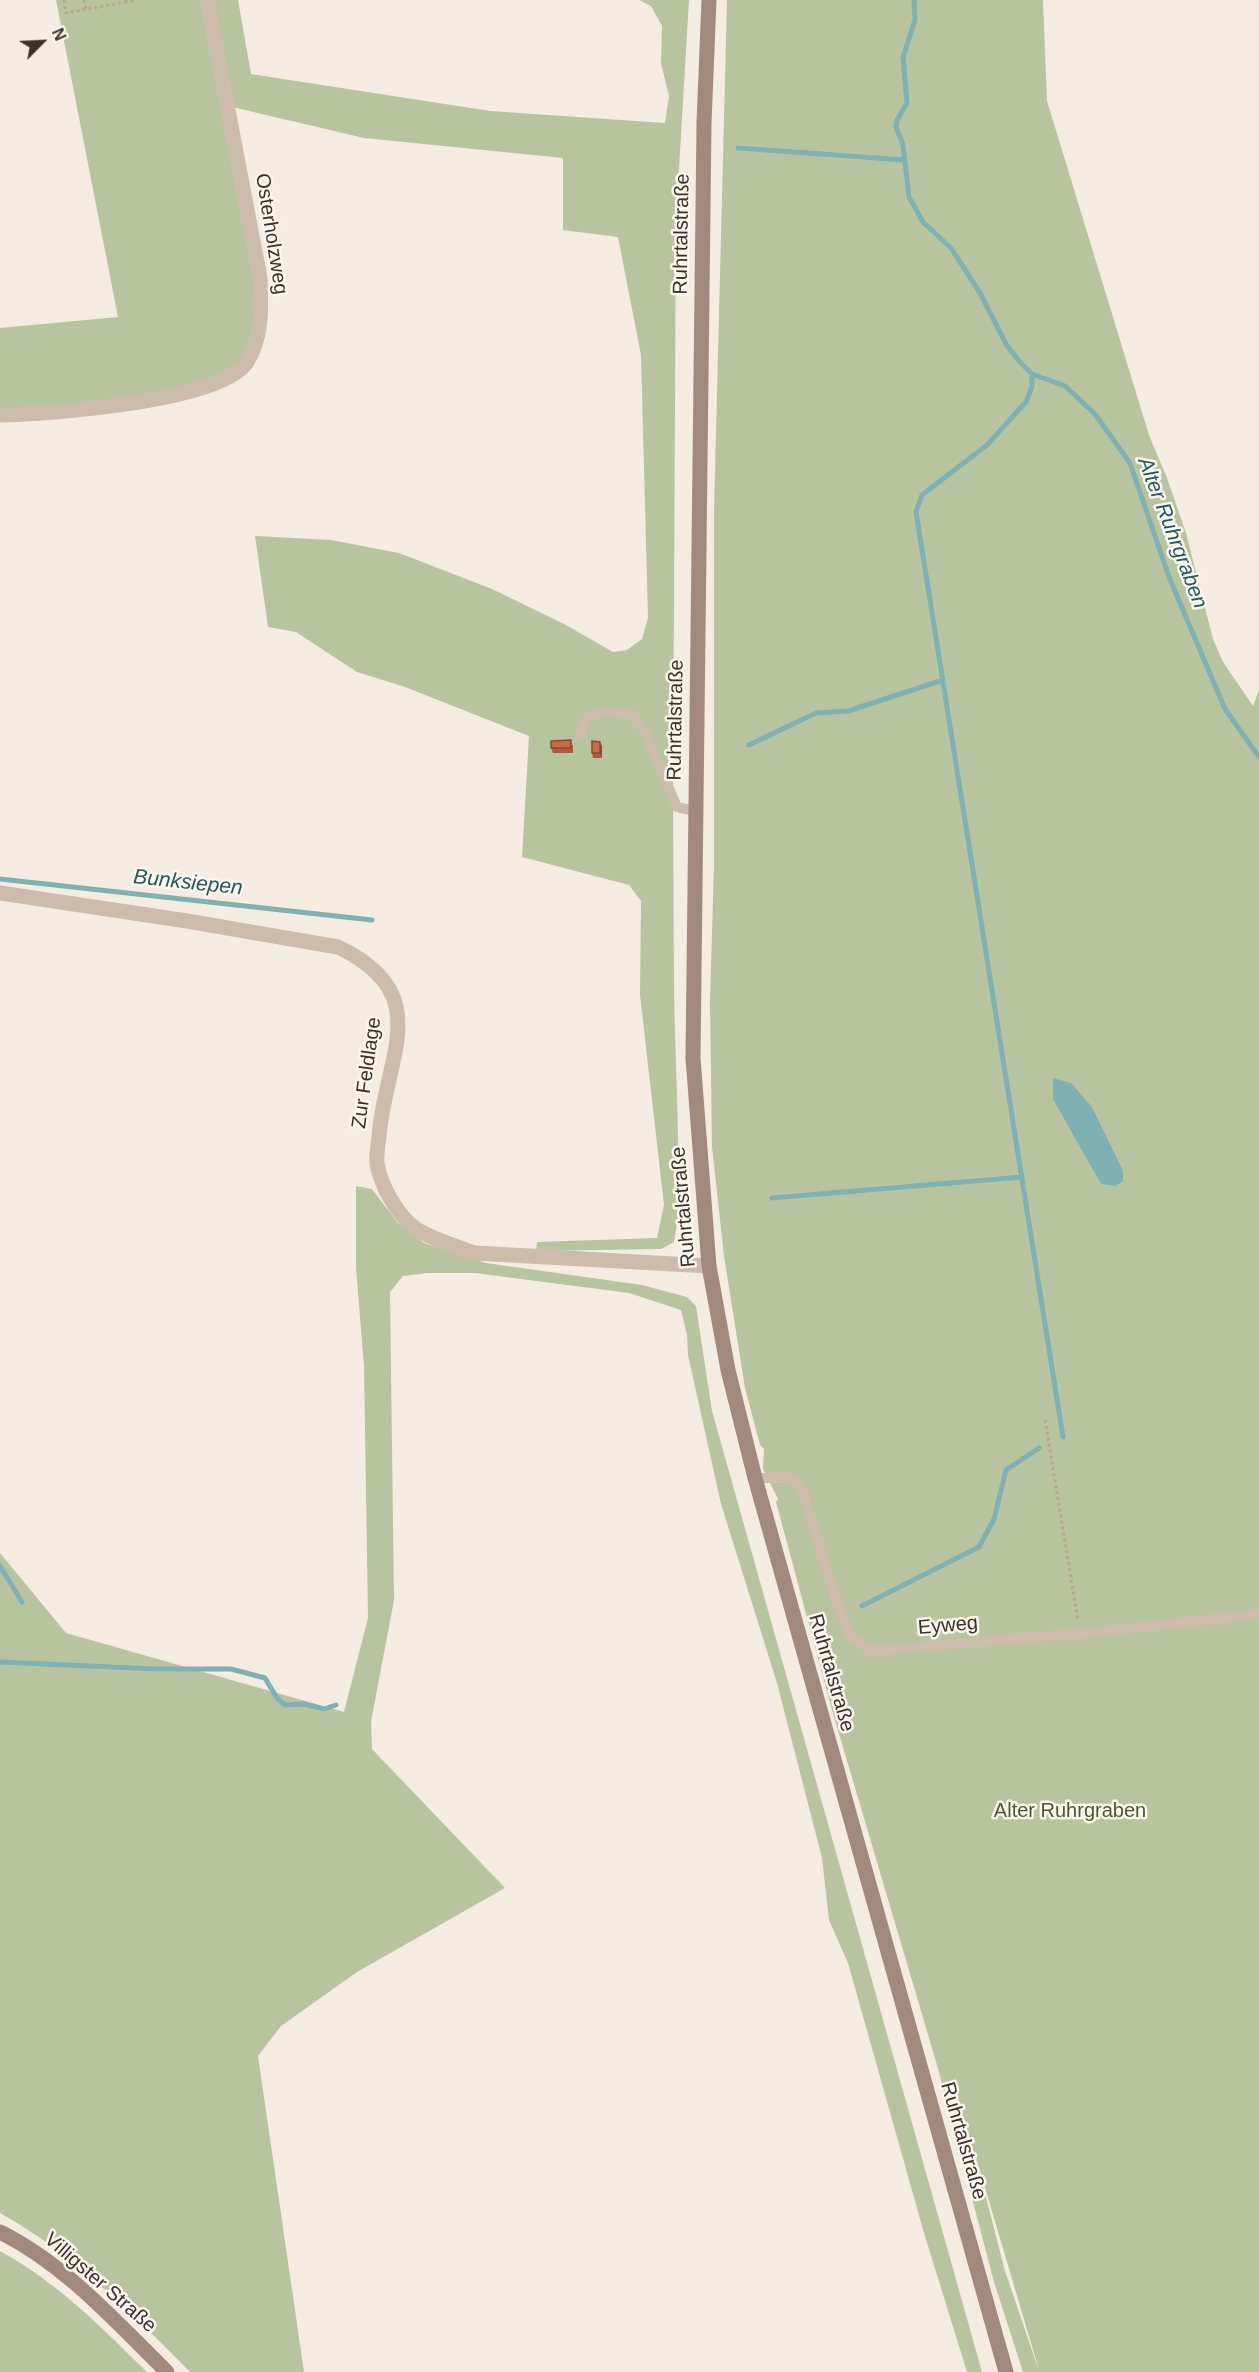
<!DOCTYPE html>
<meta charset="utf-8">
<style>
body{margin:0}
#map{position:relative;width:1259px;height:2372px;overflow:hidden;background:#f4ebe1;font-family:Helvetica,sans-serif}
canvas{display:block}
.north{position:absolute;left:12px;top:12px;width:60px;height:60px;-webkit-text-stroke:4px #fbf5ee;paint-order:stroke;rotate:66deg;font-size:16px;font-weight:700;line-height:24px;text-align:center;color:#3b302b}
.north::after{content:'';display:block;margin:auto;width:21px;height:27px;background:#3b302b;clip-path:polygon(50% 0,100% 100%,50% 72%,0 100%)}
</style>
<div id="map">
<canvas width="1259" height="2372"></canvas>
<div class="north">N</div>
</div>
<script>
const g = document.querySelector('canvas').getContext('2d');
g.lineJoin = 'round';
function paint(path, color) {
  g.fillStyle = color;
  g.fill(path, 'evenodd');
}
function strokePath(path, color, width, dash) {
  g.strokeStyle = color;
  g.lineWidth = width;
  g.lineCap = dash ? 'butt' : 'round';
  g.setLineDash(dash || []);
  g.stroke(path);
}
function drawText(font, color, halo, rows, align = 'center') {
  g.font = font + ' Helvetica,sans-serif';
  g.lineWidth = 5;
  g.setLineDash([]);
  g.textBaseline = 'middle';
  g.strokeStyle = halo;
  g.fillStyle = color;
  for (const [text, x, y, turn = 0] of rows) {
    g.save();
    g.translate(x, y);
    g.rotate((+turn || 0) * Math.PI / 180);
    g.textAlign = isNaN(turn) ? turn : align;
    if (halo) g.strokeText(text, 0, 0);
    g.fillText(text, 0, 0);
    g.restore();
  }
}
const green = new Path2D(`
 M56 0H238L251 74 490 111 665 123 669 96 661 63 662 26 651 6 639 0H689L676 219 673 784 674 995 680 1204 674 1242 661 1249 536 1251 537 1242 657 1238 664 1205 640 995 641 901 629 885 522 857 529 736 405 687 357 672 296 632 268 627 255 536 331 540 399 553 492 589 566 625 613 652 627 650 642 639 648 618 641 355 618 237 563 230V158L364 138 228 106 260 278 246 364 183 393 0 415V328L118 317Z
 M727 0H1043L1047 101 1149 435 1167 478 1186 533 1213 639 1223 662 1253 706 1259 690V2372H1023L994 2282 937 2065 832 1710 776 1502 778 1499 763 1469 764 1449 760 1445 745 1388 724 1256 712 1147 710 1002 714 864V511ZM973 2147 1036 2360 1039 2371 1005 2271Z
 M356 1186 372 1189 398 1223 424 1243 486 1263 642 1285 687 1297 696 1306 712 1411 982 2372H967L924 2233 848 1963 829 1920 822 1858 777 1683 721 1504 688 1355 687 1335 681 1310 629 1293 475 1273H427L403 1276 390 1292 394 1600 371 1722 372 1749 505 1888 357 1972 281 2026 258 2056 304 2372H190C133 2314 72 2253 0 2213V1553L66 1633 344 1712 368 1618 364 1366 356 1268Z
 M0 2251C57 2282 101 2327 147 2372H0Z`);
const water = new Path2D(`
 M1053 1078 1071 1083 1092 1107 1123 1171V1181L1115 1186 1101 1184 1053 1099Z`);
const stream = new Path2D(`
 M914 0 915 20 903 57 907 103 897 120 896 127 903 145 909 197 923 222 951 248 980 293 1006 344 1018 360 1032 374 1065 386 1095 414 1130 463 1169 577 1225 709 1259 757
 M738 148 904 160
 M1032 374V387L1026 402 987 445 922 495 916 512 1063 1437
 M749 745 816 713 848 711 943 680
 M0 879 372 920
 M772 1198 1022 1177
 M0 1566 22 1602
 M862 1606 979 1547 994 1519 1006 1470 1039 1448
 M0 1662 156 1669H231L265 1678 277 1698 285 1705 304 1704 324 1709 336 1705`);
const path = new Path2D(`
 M64 0 66 13 125 2V0
 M84 0 86 10
 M125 2 137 0
 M1045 1420 1078 1621`);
const service = new Path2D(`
 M580 737C582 706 611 711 633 715L644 730 677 807 695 811
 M755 1478H792L801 1487 837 1602 850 1635 870 1651 1108 1631 1259 1614`);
const minor = new Path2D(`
 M0 415C47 414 222 402 247 362 263 336 261 306 260 278L207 0
 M0 893 187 921 338 947C437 994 385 1056 379 1137 378 1145 376 1155 377 1164 379 1176 384 1187 390 1198 396 1208 406 1222 416 1229 434 1240 455 1246 475 1253L709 1266`);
const secondary = new Path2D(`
 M709 0 704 123 693 1058 709 1266 728 1370 755 1478 1006 2372
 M0 2232C65 2264 116 2322 167 2372`);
const wall = new Path2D(`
 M573 745V753H553L551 748Z
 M602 746V758H593L592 753Z`);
const shadedWall = new Path2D(`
 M600 742 602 746V758L600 753Z`);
const building = new Path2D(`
 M571 740V748H551V741Z
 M592 741 600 742V753H592Z`);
const streetNames = [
 ["Osterholzweg",271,234,81],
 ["Ruhrtalstraße",682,234,-89],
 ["Ruhrtalstraße",676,720,-89],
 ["Zur Feldlage",367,1073,-82],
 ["Ruhrtalstraße",684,1207,-95],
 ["Eyweg",948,1626,-5],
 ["Ruhrtalstraße",831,1673,74],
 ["Ruhrtalstraße",963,2141,74],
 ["Villigster Straße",100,2283,41]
];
const parkNames = [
 ["Alter Ruhrgraben",1070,1811]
];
const waterNames = [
 ["Alter Ruhrgraben",1172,533,69],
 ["Bunksiepen",188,883,6]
];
paint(green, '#b8c4a0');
paint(water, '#7fb0b2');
strokePath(stream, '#7fb0b2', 5);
strokePath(path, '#b9a596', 3, [3, 3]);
strokePath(service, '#cdbbac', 10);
strokePath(minor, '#cdbbac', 15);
strokePath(secondary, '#a18a7d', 15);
paint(wall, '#ac5a40');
paint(shadedWall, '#8c4a34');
paint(building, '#c8694b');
strokePath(building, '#8c4a34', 1.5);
drawText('20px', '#3b302b', '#fbf5ee', streetNames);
drawText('20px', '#4a5a2e', '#fbf5ee', parkNames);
drawText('italic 21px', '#1f5a5e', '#fbf5ee', waterNames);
</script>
